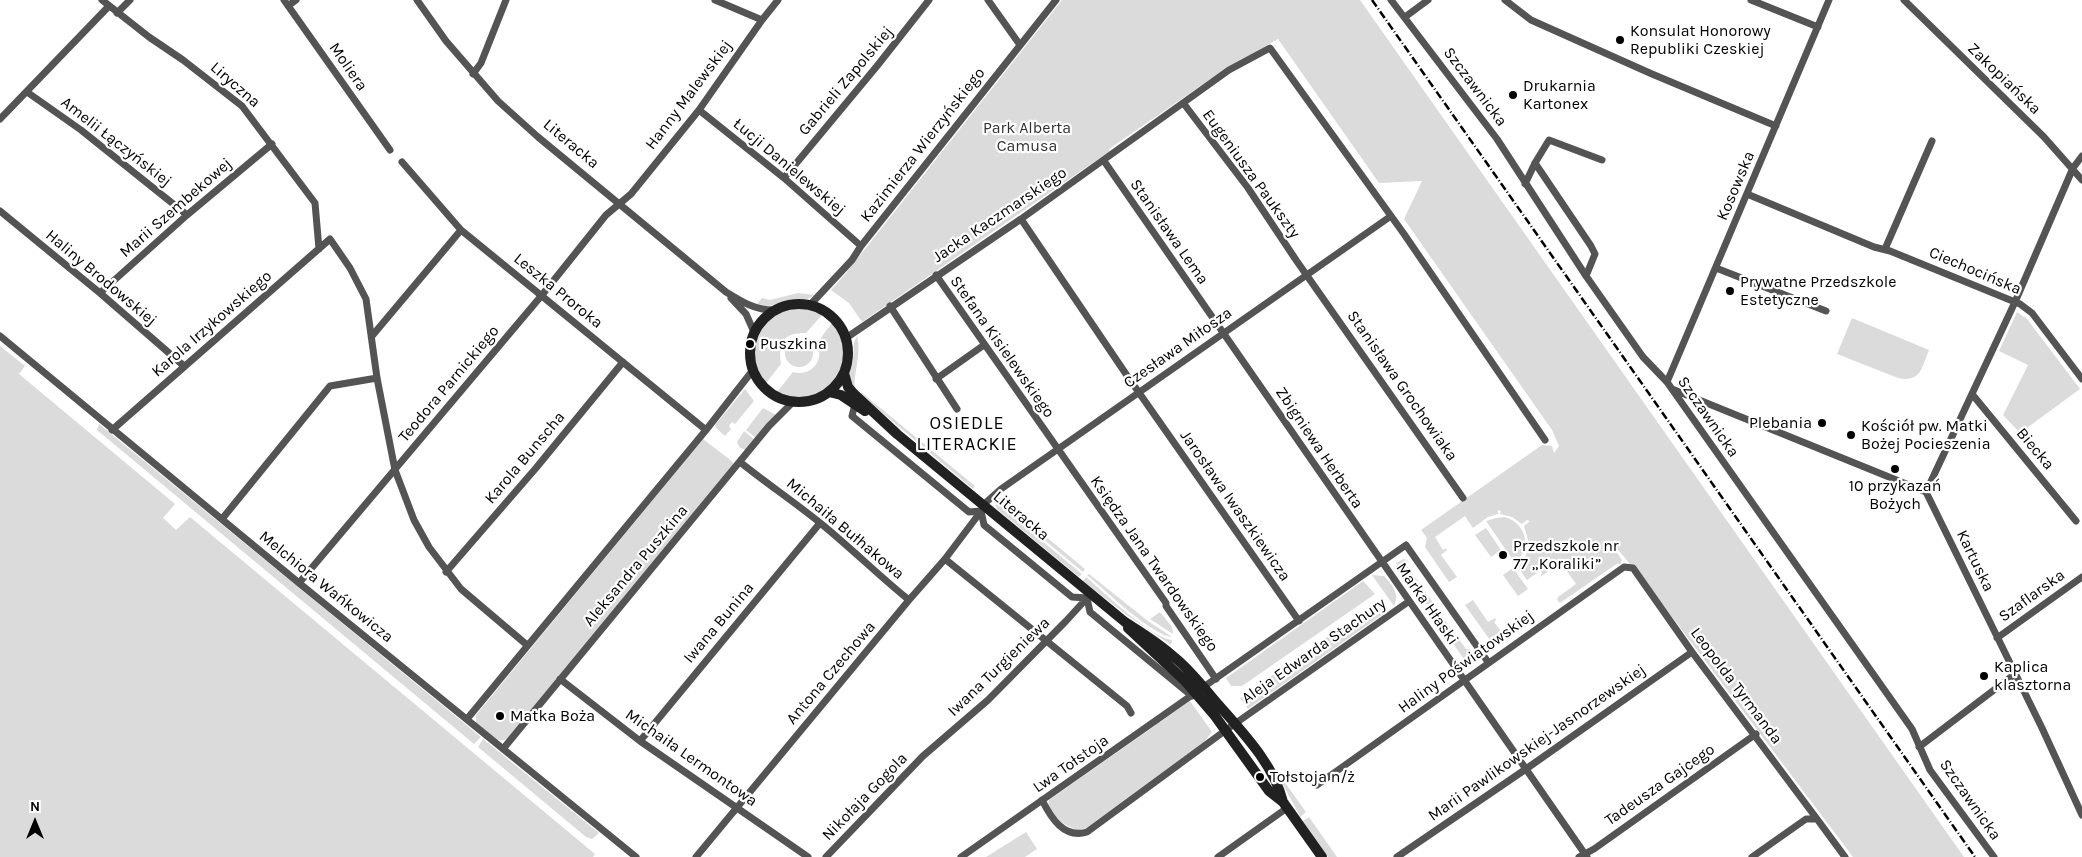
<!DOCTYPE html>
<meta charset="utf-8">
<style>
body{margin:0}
#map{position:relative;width:2082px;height:857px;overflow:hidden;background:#fff;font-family:Karla,sans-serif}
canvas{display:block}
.north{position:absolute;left:10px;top:797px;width:50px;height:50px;-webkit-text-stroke:4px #fff;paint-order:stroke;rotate:0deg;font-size:14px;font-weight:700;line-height:20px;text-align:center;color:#000}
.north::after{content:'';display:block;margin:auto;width:18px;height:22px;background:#000;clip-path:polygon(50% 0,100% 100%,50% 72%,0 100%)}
</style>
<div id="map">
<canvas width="2082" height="857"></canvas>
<div class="north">N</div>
</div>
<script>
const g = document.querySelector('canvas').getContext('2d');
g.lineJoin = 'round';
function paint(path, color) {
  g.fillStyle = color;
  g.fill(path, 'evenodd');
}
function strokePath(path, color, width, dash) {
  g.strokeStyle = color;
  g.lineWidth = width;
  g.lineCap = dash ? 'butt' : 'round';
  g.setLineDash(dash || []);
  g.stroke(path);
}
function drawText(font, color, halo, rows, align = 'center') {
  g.font = font + ' Karla,sans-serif';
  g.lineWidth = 4.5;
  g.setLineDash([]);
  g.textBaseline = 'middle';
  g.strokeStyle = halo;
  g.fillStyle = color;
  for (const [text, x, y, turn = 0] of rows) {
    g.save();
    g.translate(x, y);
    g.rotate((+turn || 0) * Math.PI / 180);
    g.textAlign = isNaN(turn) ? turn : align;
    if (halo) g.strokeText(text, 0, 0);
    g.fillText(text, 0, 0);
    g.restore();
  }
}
const green = new Path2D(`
 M1062 0H1360L1964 857H1853L1657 597 1611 541 1610 543 1622 560 1620 565 1618 563 1560 603 1557 600 1558 597 1576 584 1561 563 1540 577 1542 573 1539 569 1536 571 1537 573 1527 580 1517 566 1525 557 1529 546 1539 548 1541 552 1554 543 1551 542 1544 546 1538 545V541L1536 544 1529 543 1524 526 1530 521 1527 520 1522 524 1512 517 1500 514 1501 511 1498 510V514L1488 517 1473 528 1465 516 1435 537 1443 550 1446 548 1447 550 1441 555 1457 577 1449 582 1425 547 1427 538 1421 530 1542 445 1552 446 1554 453 1559 446 1552 430 1404 219 1422 181 1379 183 1278 39 1209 80 1109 149 1110 151 862 322 849 303 831 290 846 273Z
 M798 293 815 295 808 299H793L769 306 757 304 762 298 770 300Z
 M792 309H806L822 315 806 333C783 333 778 342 781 364L766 383C743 356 758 316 792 309Z
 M2017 312 2027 319 2080 389 2020 433 2003 415 2028 365 1999 351Z
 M1852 318 1929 350C1922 367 1921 383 1898 378L1837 354Z
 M832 323C864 363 823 415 777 392L793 372C812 377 825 360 817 343Z
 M857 336C862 356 853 372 855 389L851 386 849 376 853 361 854 342Z
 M785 353a14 14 0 1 1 28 0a14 14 0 1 1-28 0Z
 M0 346 25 366 19 374 175 504 163 518 176 530 190 517 595 854 593 857H0Z
 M745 389 754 401 735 424 732 422 729 426 731 429 725 436 716 428 715 425Z
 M861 392 975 486 973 489 860 394Z
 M763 408 776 415 756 438 746 430Z
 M99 424 481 737 474 744 97 430Z
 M744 431 755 440 745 450 739 447 737 442Z
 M703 439 733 462V466L509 738C496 746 485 731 476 724V715Z
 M998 497 1085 569 1083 572 996 500Z
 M995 502 1082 574 1079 577 997 509Z
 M1505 517C1527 524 1532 548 1515 563L1486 521 1496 518Z
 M1486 528 1501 550 1491 557 1475 535Z
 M1404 559 1409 562 1405 563 1434 604H1426L1396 563Z
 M1513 568 1528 589 1518 596 1503 575Z
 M1089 574 1148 621 1172 637C1151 635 1105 590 1087 575Z
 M1372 575 1384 576C1393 585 1400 595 1394 606Z
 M1086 577C1105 593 1149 637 1172 640L1171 645 1128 616 1083 581Z
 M1363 581 1375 594 1242 686H1231L1226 678Z
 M1380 600 1386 612 1248 709 1240 698Z
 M1473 600 1488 622 1495 618 1496 620 1494 622 1503 634 1531 614 1536 620 1495 647 1465 605Z
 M1160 612 1172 627 1173 634 1150 619Z
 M1439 612 1466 649H1470C1474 655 1475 662 1468 665L1434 616Z
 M1190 701 1212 732 1204 742 1082 831C1064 826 1059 822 1048 806L1049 800 1156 725 1157 722H1160Z
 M483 739 599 833 592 839 586 837 478 747Z
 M1271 763 1306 812 1300 817 1299 814Z
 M1309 817 1337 857H1328L1303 821Z
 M1026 832 1037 849 1025 857H986Z`);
const street = new Path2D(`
 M102 0 149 37 183 60 242 106 315 203 319 249
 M284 0 390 150
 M417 0 446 41 498 101 538 137 726 292C742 302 755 310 774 310
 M715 0 762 20
 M988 0 1020 45
 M1391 0 1497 139 1586 276 1643 357 1667 382 1912 729 1930 770 1994 857
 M1505 0 1531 20 1652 74 1776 126
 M1751 0 1818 27
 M1904 0 2044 137 2082 180
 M288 6 296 0
 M117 13 130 0
 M1405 17 1428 0
 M473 74 481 63 506 0
 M27 92 81 130 187 215
 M1184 104 1248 188 1296 260 1463 498
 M699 110 784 178 861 246
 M0 119 109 6
 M1104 161 1587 857
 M402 162 461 230 706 430
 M1535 163 1591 246 1595 254 1586 276
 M784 178 877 66 929 0
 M1525 184 1535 163 1549 140 1602 160
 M1747 194 1874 247 1890 251 2020 304 2032 313 2082 379
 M0 211 100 293 184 366
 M1021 219 1128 377 1299 621
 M1885 249 1932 141
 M1716 268 1826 311
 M936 275 1166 603V606L1216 679
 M100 293 187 215 272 144
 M731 298 746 314 754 332
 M810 305 852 260 861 246 1056 0
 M890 306 957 409
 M0 336 299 583 636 857
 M372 336 461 230
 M846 338 1021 219 1229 70 1270 48 1404 234 1545 440
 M936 379 984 345
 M1667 382 1829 0
 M1672 389 1926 492
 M1972 394 2076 521
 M855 404 852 416 969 512 981 511 984 525 1072 597 1087 598 1090 612 1192 696
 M112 430 330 239 350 268 366 299 377 378 395 470 414 520 429 547 461 589 527 645
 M740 462C766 483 793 501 819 522 850 547 878 575 909 600
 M1926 492 2015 302 2073 168 2082 156
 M1926 492 2042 728 2082 815
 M983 505 1001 489 1391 216
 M222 519 330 386 377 378
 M945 559 1127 706 1131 713
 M446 572 536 468 623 362
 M299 583 542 295 606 215 631 194 699 110 762 20 778 0
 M1997 638 2082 577
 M560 679 640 741 808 857
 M467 719 706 430 753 370
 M640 741 820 523
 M1919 747 2015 674
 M503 749 769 426 793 402
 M1317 785 1624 567 1633 568 1692 652 1817 819
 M1042 800C1051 818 1064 839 1087 832L1226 730 1408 602
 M696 857 909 600 945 559 982 510
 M826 857 923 756 988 700 1066 621 1088 597
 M961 857 1406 545 1488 662
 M1218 857 1287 808
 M1397 857 1526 769 1692 652
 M1579 857 1594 849 1756 734
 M1752 857 1806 819H1817L1845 857`);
const secondary = new Path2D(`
 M750 353a49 49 0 1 1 98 0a49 49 0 1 1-98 0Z
 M844 373 848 387 854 394 897 434 1125 622C1142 633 1159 643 1174 657 1188 668 1199 682 1211 696 1237 727 1273 761 1283 802
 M829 392 841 395 865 411
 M1128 628 1185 681 1215 716 1269 791 1283 802 1322 857`);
const rail = new Path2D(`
 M1372 0 1975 857`);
const markers = [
 [1620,40,5,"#000"],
 [1513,95,5,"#000"],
 [1730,291,5,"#000"],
 [750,344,5,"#000"],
 [1822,423,5,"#000"],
 [1851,435,5,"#000"],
 [1895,469,5,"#000"],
 [1503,555,5,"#000"],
 [1984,676,5,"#000"],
 [500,716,5,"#000"],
 [1260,777,5,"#000"]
];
const poiNames = [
 ["Konsulat Honorowy",1630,31],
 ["Republiki Czeskiej",1630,49],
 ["Drukarnia",1523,86],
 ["Kartonex",1523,104],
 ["Prywatne Przedszkole",1740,282],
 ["Estetyczne",1740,300],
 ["Puszkina",760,344],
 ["Plebania",1812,423,"right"],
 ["Kościół pw. Matki",1861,426],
 ["Bożej Pocieszenia",1861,444],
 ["10 przykazań",1895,486,"center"],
 ["Bożych",1895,504,"center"],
 ["Przedszkole nr",1513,546],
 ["77 „Koraliki”",1513,564],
 ["Kaplica",1994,667],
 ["klasztorna",1994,685],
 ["Matka Boża",510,716],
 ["Tołstoja n/ż",1270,777]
];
const streetNames = [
 ["Moliera",348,67,55],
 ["Zakopiańska",2004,79,44],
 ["Gabrieli Zapolskiej",846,81,-50],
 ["Liryczna",235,85,41],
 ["Szczawnicka",1475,87,53],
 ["Hanny Malewskiej",689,95,-53],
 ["Amelii Łączyńskiej",116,142,38],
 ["Literacka",571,144,40],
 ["Kazimierza Wierzyńskiego",923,145,-52],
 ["Łucji Danielewskiej",789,167,40],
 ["Eugeniusza Paukszty",1251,174,54],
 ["Kosowska",1736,186,-67],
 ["Marii Szembekowej",176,208,-41],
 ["Jacka Kaczmarskiego",1000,215,-34],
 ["Stanisława Lema",1169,232,55],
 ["Ciechocińska",1975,271,23],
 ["Haliny Brodowskiej",101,278,40],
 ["Leszka Proroka",558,291,39],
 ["Karola Irzykowskiego",212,324,-41],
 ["Stefana Kisielewskiego",1002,347,55],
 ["Czesława Miłosza",1178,348,-35],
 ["Teodora Parnickiego",449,384,-50],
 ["Stanisława Grochowiaka",1402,386,55],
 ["Szczawnicka",1708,417,55],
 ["Zbigniewa Herberta",1319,448,56],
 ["Biecka",2035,449,50],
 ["Karola Bunscha",525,458,-50],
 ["Jarosława Iwaszkiewicza",1235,506,55],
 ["Literacka",1021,516,40],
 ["Michaiła Bułhakowa",845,529,40],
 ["Kartuska",1975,561,64],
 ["Księdza Jana Twardowskiego",1154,564,55],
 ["Aleksandra Puszkina",636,566,-50],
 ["Melchiora Wańkowicza",326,587,39],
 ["Szaflarska",2032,596,-36],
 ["Marka Hłaski",1427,604,55],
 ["Iwana Bunina",719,623,-50],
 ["Aleja Edwarda Stachury",1314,651,-35],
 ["Haliny Poświatowskiej",1466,662,-36],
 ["Iwana Turgieniewa",999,667,-44],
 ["Antona Czechowa",831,673,-50],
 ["Leopolda Tyrmanda",1736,686,53],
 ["Marii Pawlikowskiej-Jasnorzewskiej",1537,743,-35],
 ["Michaiła Lermontowa",691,758,35],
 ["Lwa Tołstoja",1071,764,-35],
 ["Tadeusza Gajcego",1660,785,-35],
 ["Nikołaja Gogola",865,797,-46],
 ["Szczawnicka",1970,800,55]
];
const parkNames = [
 ["Park Alberta",1027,128],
 ["Camusa",1027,146]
];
const neighbourhoodNames = [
 ["OSIEDLE",967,424],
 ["LITERACKIE",967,445]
];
paint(green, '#dbdbdb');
strokePath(street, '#545454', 7);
strokePath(secondary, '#212121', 10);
strokePath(rail, '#000', 2.5, [8, 2.5, 1, 2.5]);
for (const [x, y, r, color] of markers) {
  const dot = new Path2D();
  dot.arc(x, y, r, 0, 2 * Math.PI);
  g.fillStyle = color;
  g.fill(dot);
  strokePath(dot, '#fff', 2);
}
drawText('16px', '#000', '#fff', poiNames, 'left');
drawText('16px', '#000', '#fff', streetNames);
drawText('16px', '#323232', '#fff', parkNames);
g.letterSpacing = '1px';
drawText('18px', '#000', '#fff', neighbourhoodNames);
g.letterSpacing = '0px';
</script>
